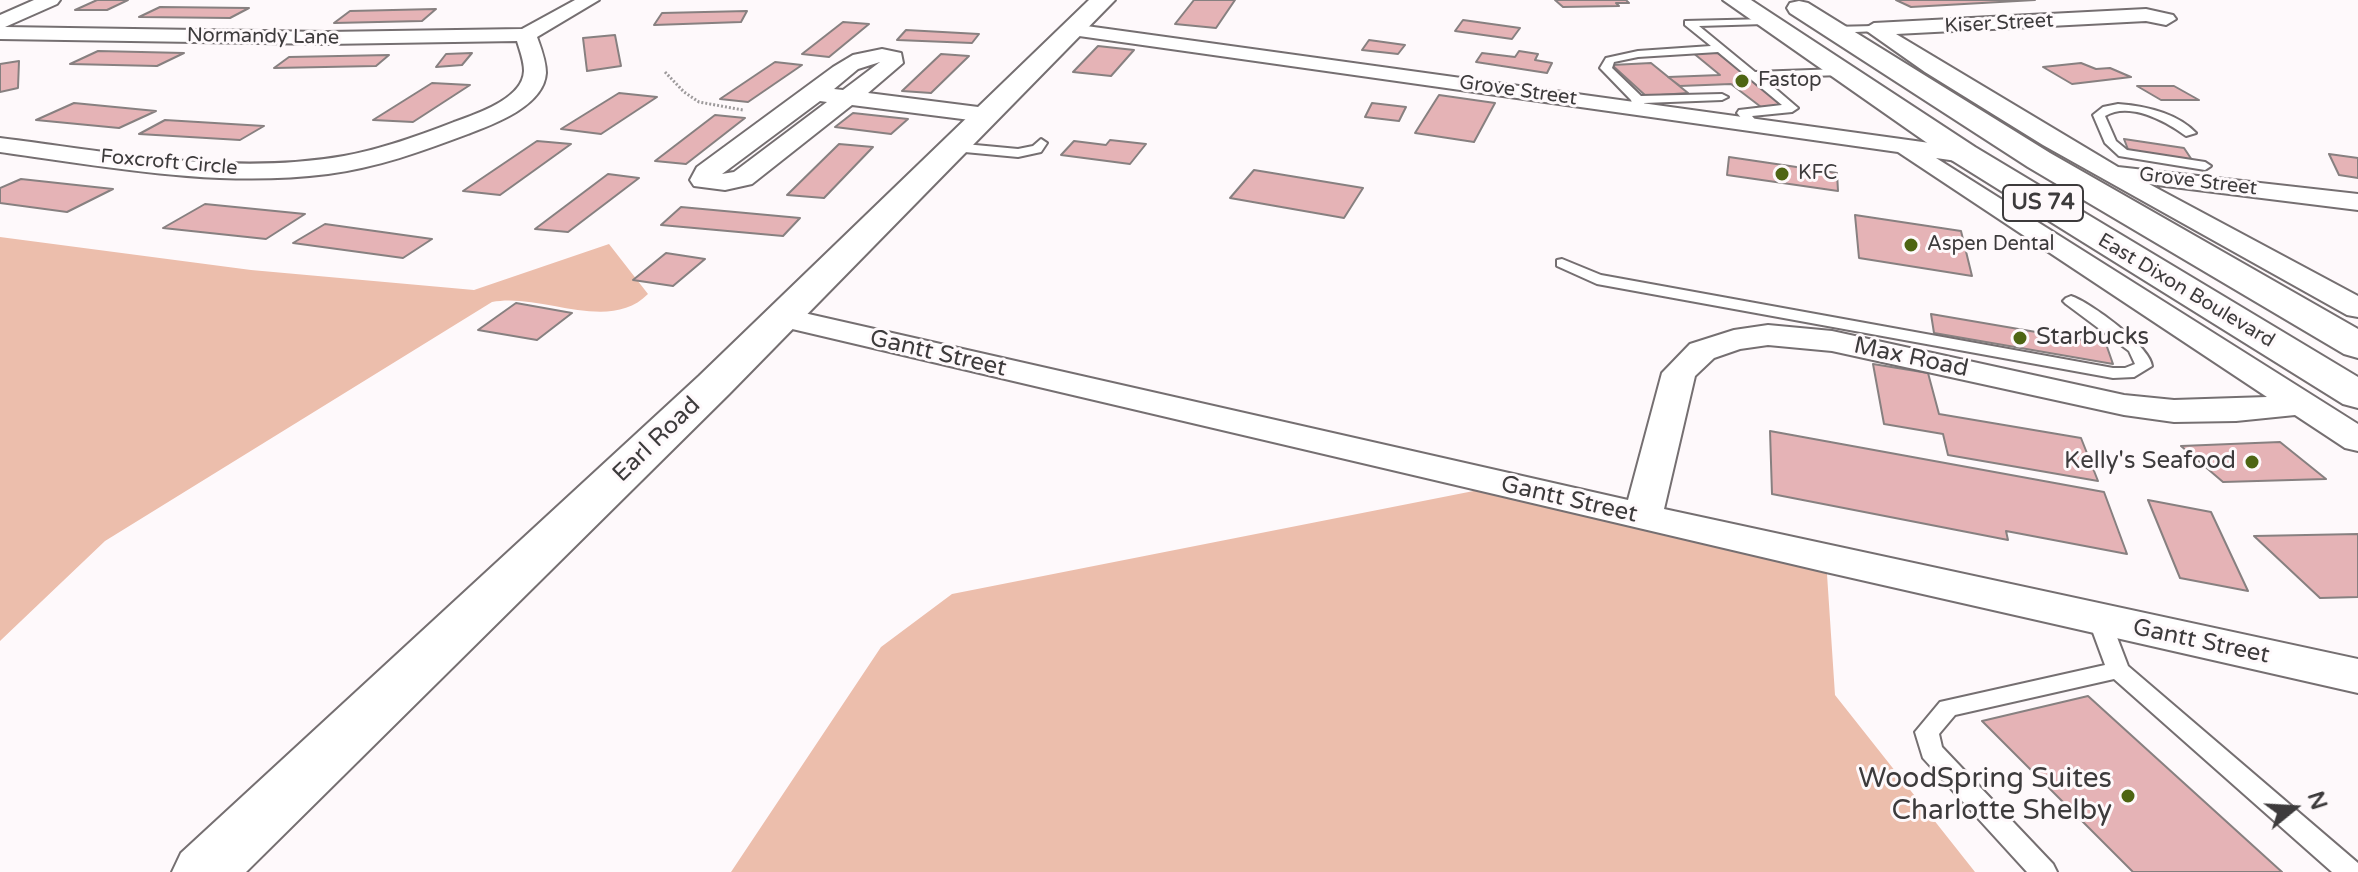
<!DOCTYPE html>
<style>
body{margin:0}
#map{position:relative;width:2358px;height:872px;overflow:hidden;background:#fef9fb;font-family:"Varela Round",sans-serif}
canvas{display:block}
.north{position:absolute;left:2254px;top:768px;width:80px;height:80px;-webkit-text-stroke:6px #fef9fb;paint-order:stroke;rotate:72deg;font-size:22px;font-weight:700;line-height:32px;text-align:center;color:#3d3b3c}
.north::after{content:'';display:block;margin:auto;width:28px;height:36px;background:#3d3b3c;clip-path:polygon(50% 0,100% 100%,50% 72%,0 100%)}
</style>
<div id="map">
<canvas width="2358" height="872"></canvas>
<div class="north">N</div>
</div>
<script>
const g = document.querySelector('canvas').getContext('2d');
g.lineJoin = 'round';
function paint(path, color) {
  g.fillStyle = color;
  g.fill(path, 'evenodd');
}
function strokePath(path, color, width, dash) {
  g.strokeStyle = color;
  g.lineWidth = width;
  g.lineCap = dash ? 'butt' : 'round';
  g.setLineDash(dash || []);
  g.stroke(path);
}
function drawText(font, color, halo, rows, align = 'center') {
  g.font = font + ' "Varela Round",sans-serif';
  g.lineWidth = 6;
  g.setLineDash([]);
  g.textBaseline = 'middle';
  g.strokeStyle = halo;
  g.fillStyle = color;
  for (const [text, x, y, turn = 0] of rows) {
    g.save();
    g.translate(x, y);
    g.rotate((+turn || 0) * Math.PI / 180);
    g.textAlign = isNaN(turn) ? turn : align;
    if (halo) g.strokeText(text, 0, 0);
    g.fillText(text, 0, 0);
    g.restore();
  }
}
const forest = new Path2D(`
 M0 237 251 270 474 290 609 244 648 294C609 334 540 292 492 302L105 541 0 641Z
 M1504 485 1826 559 1835 695 1975 872H731L881 647 952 594Z`);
const building = new Path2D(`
 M97 0H128L107 10H75Z
 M1194 0H1235L1216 28 1175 24Z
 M1555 0H1626L1629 3H1616L1619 6 1563 7Z
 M1896 0H2035L1911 7Z
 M160 7 249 8 230 18 139 17Z
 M436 9 422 21 334 23 350 11Z
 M747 11 741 22 654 25 662 13Z
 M1463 20 1520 28 1512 39 1455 31Z
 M843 22 869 24 829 57 802 54Z
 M906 30 979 34 972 43 897 40Z
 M615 35 621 66 587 71 583 38Z
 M1369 40 1405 45 1398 54 1362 50Z
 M1098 46 1134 50 1111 76 1073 72Z
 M98 51 184 53 157 66 70 64Z
 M1519 51 1538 54 1535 60 1552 63 1547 73 1476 62 1482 53 1515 57Z
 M1715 51 1787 106 1761 107 1731 84 1680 86 1668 77 1720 75 1692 52Z
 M472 53 462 65 436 67 446 54Z
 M941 54 969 56 931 93 902 91Z
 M389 55 376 66 274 68 289 57Z
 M19 61 18 88 0 92V64Z
 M775 62 802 65 748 102 720 99Z
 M1651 63 1688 93 1646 96 1612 65Z
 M2081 63 2096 69 2110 68 2131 77 2072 84 2043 67Z
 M432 83 470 85 413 122 373 120Z
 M2137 86H2174L2199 100H2161Z
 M619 93 657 97 601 134 561 129Z
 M1439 95 1495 103 1474 142 1415 133Z
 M74 103 156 111 119 128 36 120Z
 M1372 103 1406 107 1399 121 1365 117Z
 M853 113 908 119 891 134 835 127Z
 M715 115 745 118 686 164 655 161Z
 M165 120 264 126 240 140 139 134Z
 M2124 139 2184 148 2192 160 2129 152Z
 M1110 140 1146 144 1130 164 1061 155 1074 141 1106 145Z
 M537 141 571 144 500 195 463 191Z
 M839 144 873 147 824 198 787 195Z
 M2329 154 2358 158V178L2339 175Z
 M1729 157 1837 173 1838 191 1727 175Z
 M1254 170 1363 188 1344 218 1230 198Z
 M608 174 639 178 568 232 535 229Z
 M21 179 113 189 67 212 0 203V188Z
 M205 204 305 214 266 239 163 228Z
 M681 207 800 218 783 236 661 225Z
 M1855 215 1961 231 1972 276 1859 258Z
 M325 224 432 239 403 258 293 243Z
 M666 253 705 259 673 286 633 280Z
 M516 303 572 313 537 340 478 330Z
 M1931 314 2106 344 2113 364 1934 333Z
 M1873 364 1928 373 1939 414 2081 438 2098 481 1948 455 1943 434 1884 424Z
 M1770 431 2104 492 2127 554 2006 531 2008 540 1772 494Z
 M2280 442 2326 479 2223 482 2181 446Z
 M2148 500 2211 512 2248 591 2180 578Z
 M2358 534V597L2320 598 2254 536Z
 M2088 696 2282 872H2133L1982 721Z`);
const path = new Path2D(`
 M665 72 684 92 699 102 743 110`);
const service = new Path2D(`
 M1768 19V23L1764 24 1699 26 1755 72 1839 69 1845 72 1839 75 1763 78 1798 108 1792 112 1752 116 1758 123 1756 126H1748L1737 113 1739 110 1782 105 1718 52 1638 57 1614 62 1612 68 1641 96 1722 94 1728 97 1722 100 1644 103 1645 108 1639 112 1635 111 1631 100 1600 68 1606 58 1638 51 1711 46 1685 25V21Z
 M1874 26 1879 29 1878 31 1832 33 1827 30 1832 27Z
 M2118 104C2145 106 2177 113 2196 133L2186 136C2166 121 2129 101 2105 116L2116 141 2127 150 2205 162 2211 166 2205 170 2119 156 2105 143 2093 115 2103 107Z
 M1041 139 1047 143 1041 152 1018 157 954 151 948 147 954 143 1018 149 1033 146Z
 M1562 259 1601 275 2113 368H2125L2135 364 2129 351 2066 304 2063 301 2066 298 2071 296C2090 302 2150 346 2152 366L2134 377 2113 378 1597 284 1557 266V260Z
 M2099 611 2107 614 2110 619 2128 666 2358 863V872H2332L2114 679 1955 715 1939 734 1942 747 2053 864 2057 872H2027L1923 758 1915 732 1940 702 2105 665 2088 619 2091 614Z`);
const minor = new Path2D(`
 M34 0H60L57 4 5 27 326 32 522 29 575 0H599L537 37C541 48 546 61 546 73 544 106 494 124 468 134 423 151 376 168 328 174 218 188 108 167 0 152V138C113 152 230 176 344 156 382 149 418 136 454 122 476 114 523 99 524 71 524 61 520 51 517 41L326 44 0 39V15Z
 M2146 9 2173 15 2176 19 2166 25 2146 21 1896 34 2118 167 2358 194V210L2149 184 2358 296V317L2347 315 2043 145 1925 72 1864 29 1874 23Z
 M1072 24 1973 149 1977 154 1973 159 1964 162 1936 158 2358 424V451L2345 448 2295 415 2236 421 2174 422 2124 415 1832 351 1768 345 1740 349 1714 358 1695 376 1664 509 2358 659V693L1826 572 771 324 766 317 771 310 782 308 1628 500 1662 373 1690 344 1734 330 1768 325 1832 331 2124 395 2174 400 2267 397 1898 152 1065 34 1062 30 1065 26Z
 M882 49 901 53 903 63 868 93 986 108 994 110 998 115 994 120 986 122 852 105 752 184 725 190 694 186 690 180 697 167 833 67 853 55ZM880 62 843 90 834 89 858 69ZM820 101 827 102 734 172 722 174Z`);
const secondary = new Path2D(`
 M1089 0H1115L729 394 246 872H172L181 853 699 376Z`);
const trunk = new Path2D(`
 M1723 0H1751L1975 147 2358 377V408L2343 404 1953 161Z
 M1799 1 1808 3 2050 153 2358 329V358L2344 354 2028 167 1790 13 1787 8 1790 3Z`);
const markers = [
 [1742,81,8,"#4e6513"],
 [1782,174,8,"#4e6513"],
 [1911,245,8,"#4e6513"],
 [2020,338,8,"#4e6513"],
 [2252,462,8,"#4e6513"],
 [2128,796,8,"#4e6513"]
];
const farStreetnames = [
 ["Kiser Street",1999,24,-3],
 ["Normandy Lane",263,37,1],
 ["Grove Street",1518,91,8],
 ["Foxcroft Circle",169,163,5],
 ["Grove Street",2198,182,7],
 ["East Dixon Boulevard",2186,291,31]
];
const farPoinames = [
 ["Fastop",1758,81],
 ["KFC",1798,174],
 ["Aspen Dental",1927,245]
];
const shields = [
 [2043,203,80]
];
const shieldNames = [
 ["US 74",2043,203]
];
const poiNames = [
 ["Starbucks",2036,338],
 ["Kelly's Seafood",2236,462,"right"]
];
const streetNames = [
 ["Gantt Street",938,354,13],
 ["Max Road",1911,358,12],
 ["Earl Road",657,440,-44],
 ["Gantt Street",1569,500,13],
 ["Gantt Street",2201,642,12]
];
const nearPoinames = [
 ["WoodSpring Suites",2112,780],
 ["Charlotte Shelby",2112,812]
];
paint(forest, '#ecbeac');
paint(building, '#e5b3b6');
strokePath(building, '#878080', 2);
strokePath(service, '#756f71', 4);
strokePath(minor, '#756f71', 4);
strokePath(secondary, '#756f71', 4);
strokePath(trunk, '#756f71', 4);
strokePath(path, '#9e9b9c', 3, [2, 2]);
paint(service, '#fff');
paint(minor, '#fff');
paint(secondary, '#fff');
paint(trunk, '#fff');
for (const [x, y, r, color] of markers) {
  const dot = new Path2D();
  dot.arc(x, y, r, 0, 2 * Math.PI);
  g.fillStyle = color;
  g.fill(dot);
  strokePath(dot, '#fef9fb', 3);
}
drawText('20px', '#3d3b3c', '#fef9fb', farStreetnames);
drawText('20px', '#3d3b3c', '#fef9fb', farPoinames, 'left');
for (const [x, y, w] of shields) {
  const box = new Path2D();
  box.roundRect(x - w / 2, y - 18, w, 36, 6);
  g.fillStyle = '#fef9fb';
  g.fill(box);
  strokePath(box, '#3d3b3c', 2);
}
drawText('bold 22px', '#3d3b3c', null, shieldNames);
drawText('24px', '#3d3b3c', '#fef9fb', poiNames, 'left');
drawText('24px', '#3d3b3c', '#fef9fb', streetNames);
drawText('28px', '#3d3b3c', '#fef9fb', nearPoinames, 'right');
</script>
